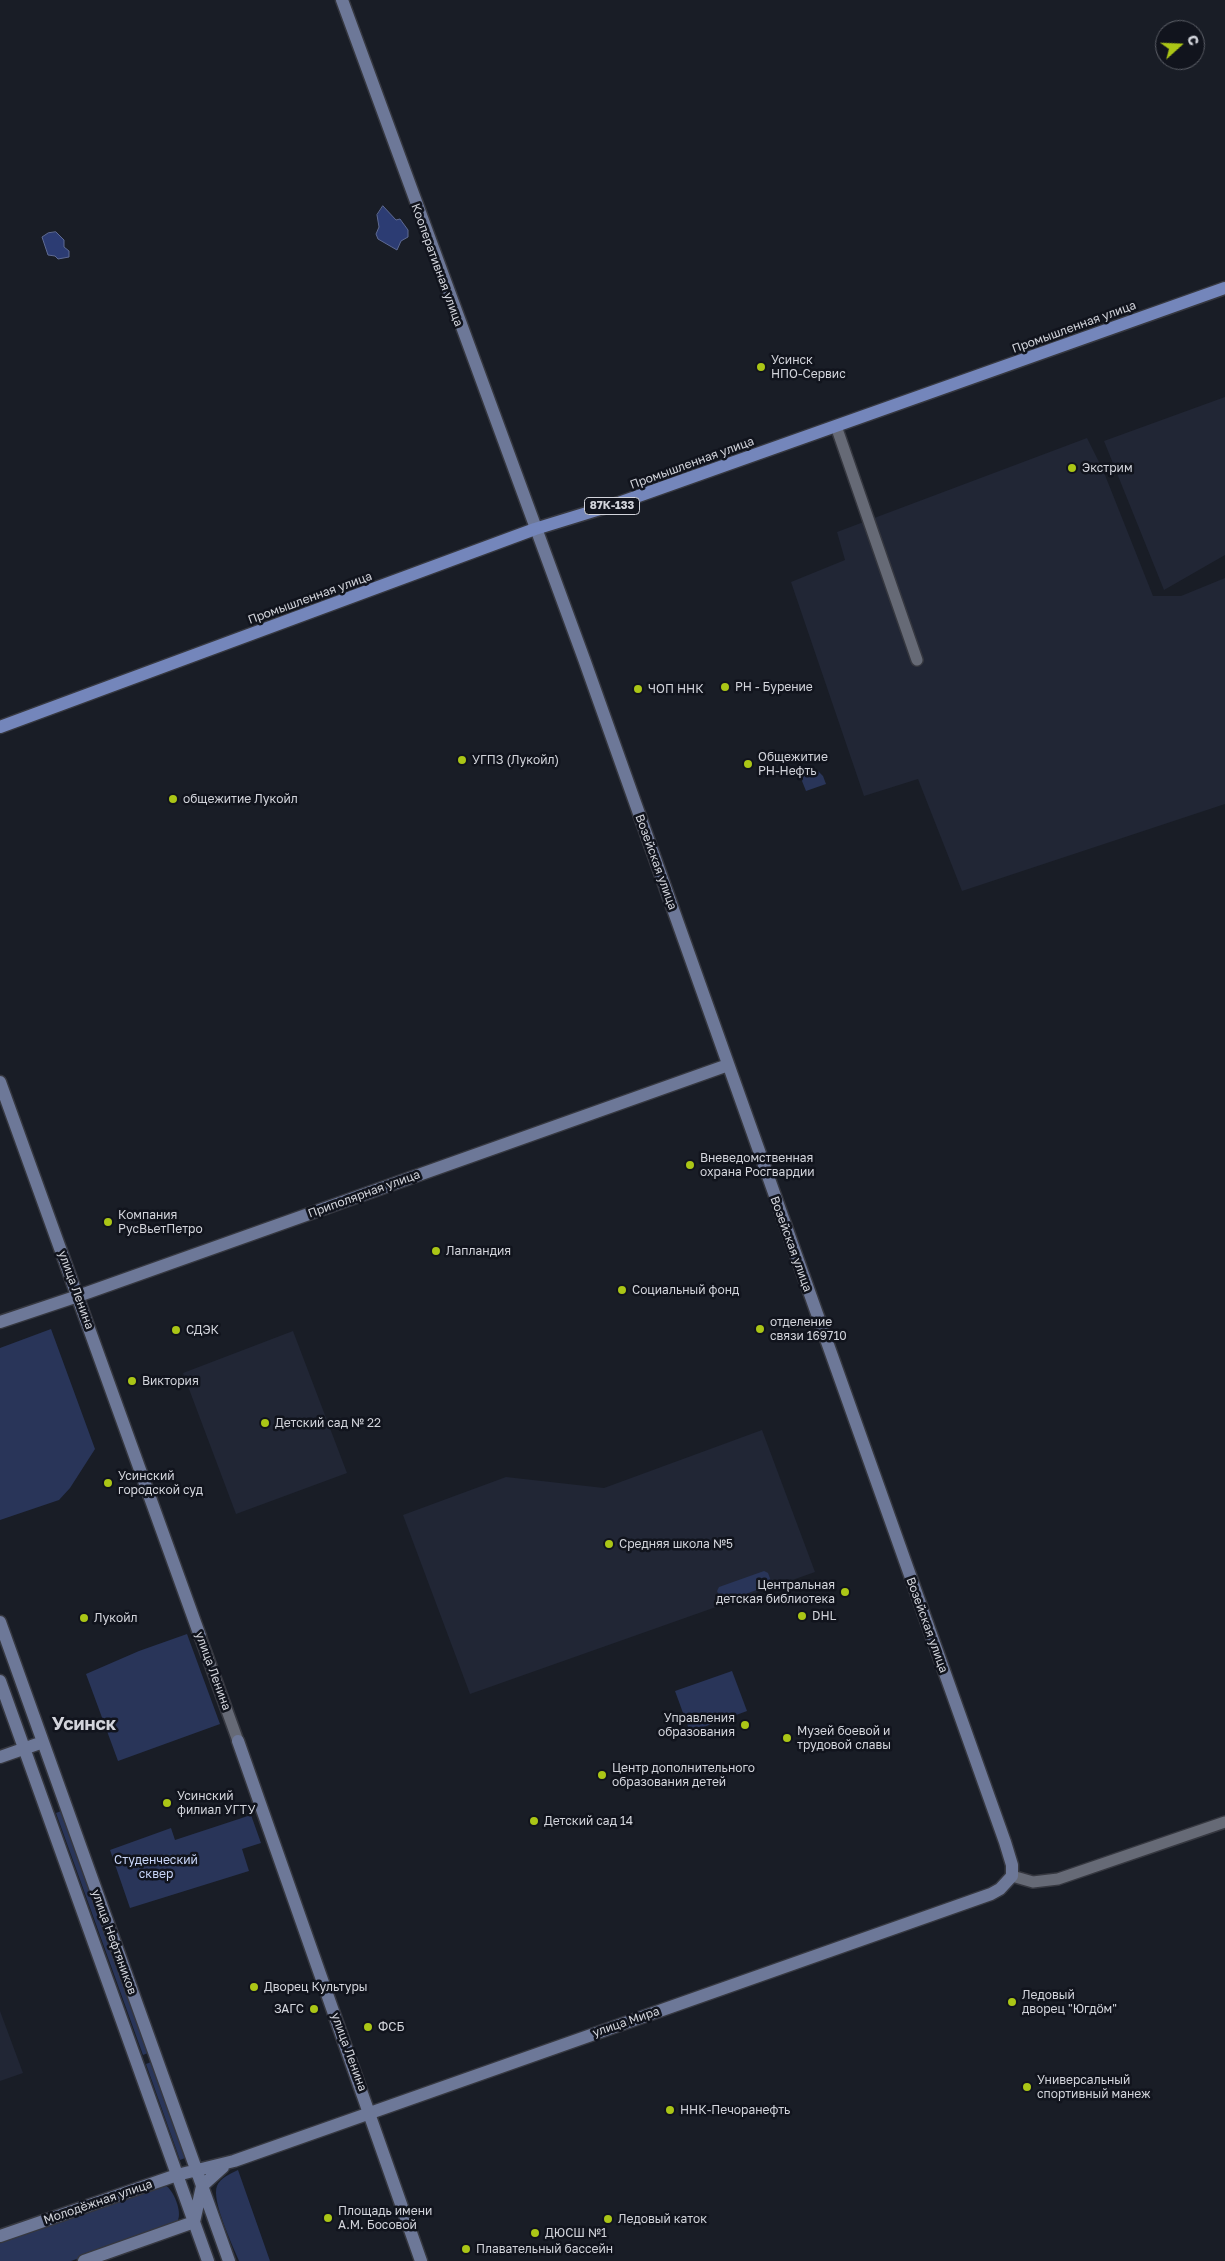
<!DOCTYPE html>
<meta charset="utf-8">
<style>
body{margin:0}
#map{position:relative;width:1225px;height:2261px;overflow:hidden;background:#191d26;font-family:"Golos Text",sans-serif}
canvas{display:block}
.north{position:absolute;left:1155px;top:20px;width:50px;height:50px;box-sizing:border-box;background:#11141d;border:1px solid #5e6169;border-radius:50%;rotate:70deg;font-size:14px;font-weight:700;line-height:20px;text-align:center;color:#d2d4db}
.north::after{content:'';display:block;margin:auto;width:18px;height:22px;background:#abc616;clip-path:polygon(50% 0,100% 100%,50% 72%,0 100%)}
</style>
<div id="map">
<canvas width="1225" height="2261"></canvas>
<div class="north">С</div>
</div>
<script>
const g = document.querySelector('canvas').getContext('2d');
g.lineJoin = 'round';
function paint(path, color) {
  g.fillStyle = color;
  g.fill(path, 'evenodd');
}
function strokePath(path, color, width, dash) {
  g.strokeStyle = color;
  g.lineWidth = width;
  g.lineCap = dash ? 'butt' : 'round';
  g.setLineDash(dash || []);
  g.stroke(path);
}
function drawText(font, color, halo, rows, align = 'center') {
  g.font = font + ' "Golos Text",sans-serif';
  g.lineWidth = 5;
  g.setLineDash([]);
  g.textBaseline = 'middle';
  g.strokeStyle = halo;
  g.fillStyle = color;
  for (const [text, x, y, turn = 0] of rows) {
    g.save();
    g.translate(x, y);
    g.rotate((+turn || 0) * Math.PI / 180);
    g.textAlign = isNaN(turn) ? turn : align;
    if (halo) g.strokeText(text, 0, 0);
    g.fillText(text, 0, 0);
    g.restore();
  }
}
const built = new Path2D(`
 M1225 397V555L1164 590 1104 441Z
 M1087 438 1103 470 1153 596H1181L1225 578V804L962 891 918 779 864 796 791 582 845 560 837 532Z
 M293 1331 347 1473 236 1514 183 1373Z
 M762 1430 815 1572 470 1694 403 1515 506 1477 604 1488Z
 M0 2011 23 2073 0 2081Z`);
const green = new Path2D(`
 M818 771 823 776 826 784 806 791 802 781 804 775Z
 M51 1329 95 1449 70 1488 59 1500 0 1520V1348Z
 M764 1571 768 1573 771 1581 770 1585 724 1602 721 1600 717 1591 719 1587Z
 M187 1634 220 1724 118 1761 86 1674 139 1651Z
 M732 1671 747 1711 690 1732 675 1691Z
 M61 1811 148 2053 143 2055 56 1813Z
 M251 1815 261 1843 242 1849 249 1871 130 1908 110 1850 171 1828 175 1840Z
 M151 2062 185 2158 180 2160 146 2064Z
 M238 2170 270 2261H239C233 2246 211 2200 217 2186 220 2178 230 2174 238 2170Z
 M165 2185C174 2190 182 2212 178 2220L170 2226 71 2261H0V2243L156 2187Z`);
const water = new Path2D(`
 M383 206 396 220 400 219 408 230V237L401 241 397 250 378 239 376 234 379 227 377 215Z
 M56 232 64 240V247L69 251V257L58 259 55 256 48 255 42 237 48 233Z`);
const street = new Path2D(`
 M836 426 917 660
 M200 1636 238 1741
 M1012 1876 1033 1882 1058 1879 1225 1822`);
const secondary = new Path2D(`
 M0 1082 200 1636
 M0 1322 78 1296 728 1065
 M0 1622 229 2261
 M0 1681 208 2261
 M238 1741 421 2261
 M0 1757 43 1742
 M0 2236 177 2175 234 2161 991 1894 1000 1889 1012 1876V1865L1005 1842 584 659 342 0
 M84 2261 194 2222 202 2186 223 2167`);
const primary = new Path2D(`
 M0 727 535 529 613 505 1225 288`);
const markers = [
 [761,367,5,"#abc616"],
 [1072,468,5,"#abc616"],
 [725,687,5,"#abc616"],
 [638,689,5,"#abc616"],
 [462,760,5,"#abc616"],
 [748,764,5,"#abc616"],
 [173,799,5,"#abc616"],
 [690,1165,5,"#abc616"],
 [108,1222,5,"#abc616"],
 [436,1251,5,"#abc616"],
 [622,1290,5,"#abc616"],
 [760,1329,5,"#abc616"],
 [176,1330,5,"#abc616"],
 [132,1381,5,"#abc616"],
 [265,1423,5,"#abc616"],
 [108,1483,5,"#abc616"],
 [609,1544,5,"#abc616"],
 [845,1592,5,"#abc616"],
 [802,1616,5,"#abc616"],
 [84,1618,5,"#abc616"],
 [745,1725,5,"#abc616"],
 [787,1738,5,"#abc616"],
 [602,1775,5,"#abc616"],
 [167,1803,5,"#abc616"],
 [534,1821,5,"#abc616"],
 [254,1987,5,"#abc616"],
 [1012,2002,5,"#abc616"],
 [314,2009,5,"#abc616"],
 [368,2027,5,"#abc616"],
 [1027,2087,5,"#abc616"],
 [670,2110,5,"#abc616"],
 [328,2218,5,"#abc616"],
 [608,2219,5,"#abc616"],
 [535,2233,5,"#abc616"],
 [466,2249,5,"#abc616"]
];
const shields = [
 [612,506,55]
];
const shieldNames = [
 ["87К-133",612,506]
];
const streetNames = [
 ["Кооперативная улица",437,265,70],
 ["Промышленная улица",1074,327,-20],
 ["Промышленная улица",692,463,-20],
 ["Промышленная улица",310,598,-20],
 ["Возейская улица",656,862,70],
 ["Приполярная улица",364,1194,-20],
 ["Возейская улица",791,1244,70],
 ["улица Ленина",76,1290,70],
 ["Возейская улица",927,1625,70],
 ["улица Ленина",213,1671,70],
 ["улица Нефтяников",114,1942,70],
 ["улица Мира",626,2022,-19],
 ["улица Ленина",349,2052,70],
 ["Молодёжная улица",98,2202,-19]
];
const poiNames = [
 ["Усинск",771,360],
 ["НПО-Сервис",771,374],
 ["Экстрим",1082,468],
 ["РН - Бурение",735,687],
 ["ЧОП ННК",648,689],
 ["Общежитие",758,757],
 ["РН-Нефть",758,771],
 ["УГПЗ (Лукойл)",472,760],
 ["общежитие Лукойл",183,799],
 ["Вневедомственная",700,1158],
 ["охрана Росгвардии",700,1172],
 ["Компания",118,1215],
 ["РусВьетПетро",118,1229],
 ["Лапландия",446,1251],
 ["Социальный фонд",632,1290],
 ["отделение",770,1322],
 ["связи 169710",770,1336],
 ["СДЭК",186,1330],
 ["Виктория",142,1381],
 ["Детский сад № 22",275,1423],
 ["Усинский",118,1476],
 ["городской суд",118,1490],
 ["Средняя школа №5",619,1544],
 ["Центральная",835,1585,"right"],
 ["детская библиотека",835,1599,"right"],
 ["DHL",812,1616],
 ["Лукойл",94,1618],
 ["Управления",735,1718,"right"],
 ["образования",735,1732,"right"],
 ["Музей боевой и",797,1731],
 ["трудовой славы",797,1745],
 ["Центр дополнительного",612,1768],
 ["образования детей",612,1782],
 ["Усинский",177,1796],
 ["филиал УГТУ",177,1810],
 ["Детский сад 14",544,1821],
 ["Дворец Культуры",264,1987],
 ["Ледовый",1022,1995],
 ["дворец \"Югдӧм\"",1022,2009],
 ["ЗАГС",304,2009,"right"],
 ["ФСБ",378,2027],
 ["Универсальный",1037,2080],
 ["спортивный манеж",1037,2094],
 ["ННК-Печоранефть",680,2110],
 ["Площадь имени",338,2211],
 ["А.М. Босовой",338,2225],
 ["Ледовый каток",618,2219],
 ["ДЮСШ №1",545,2233],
 ["Плавательный бассейн",476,2249]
];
const parkNames = [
 ["Студенческий",156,1860],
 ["сквер",156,1874]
];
const districtNames = [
 ["Усинск",84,1724]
];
paint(built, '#212635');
paint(green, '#293559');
paint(water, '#2c3c73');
strokePath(water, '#5e6a92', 1);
strokePath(street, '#363840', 14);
strokePath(secondary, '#363840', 15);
strokePath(primary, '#363840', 15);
strokePath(street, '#666a76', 11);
strokePath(secondary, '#6d7898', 12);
strokePath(primary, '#7486bb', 12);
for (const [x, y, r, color] of markers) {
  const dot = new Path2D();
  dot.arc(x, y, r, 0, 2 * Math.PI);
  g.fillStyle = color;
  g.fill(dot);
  strokePath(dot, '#11141d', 2);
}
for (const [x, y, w] of shields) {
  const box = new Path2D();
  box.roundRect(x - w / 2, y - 8.5, w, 17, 4);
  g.fillStyle = '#11141d';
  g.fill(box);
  strokePath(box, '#d2d4db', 1);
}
drawText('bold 11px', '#d2d4db', null, shieldNames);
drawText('12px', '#d2d4db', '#11141d', streetNames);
drawText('12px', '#d2d4db', '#11141d', poiNames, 'left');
drawText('12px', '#c8d5f8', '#11141d', parkNames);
drawText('bold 18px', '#d2d4db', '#11141d', districtNames);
</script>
